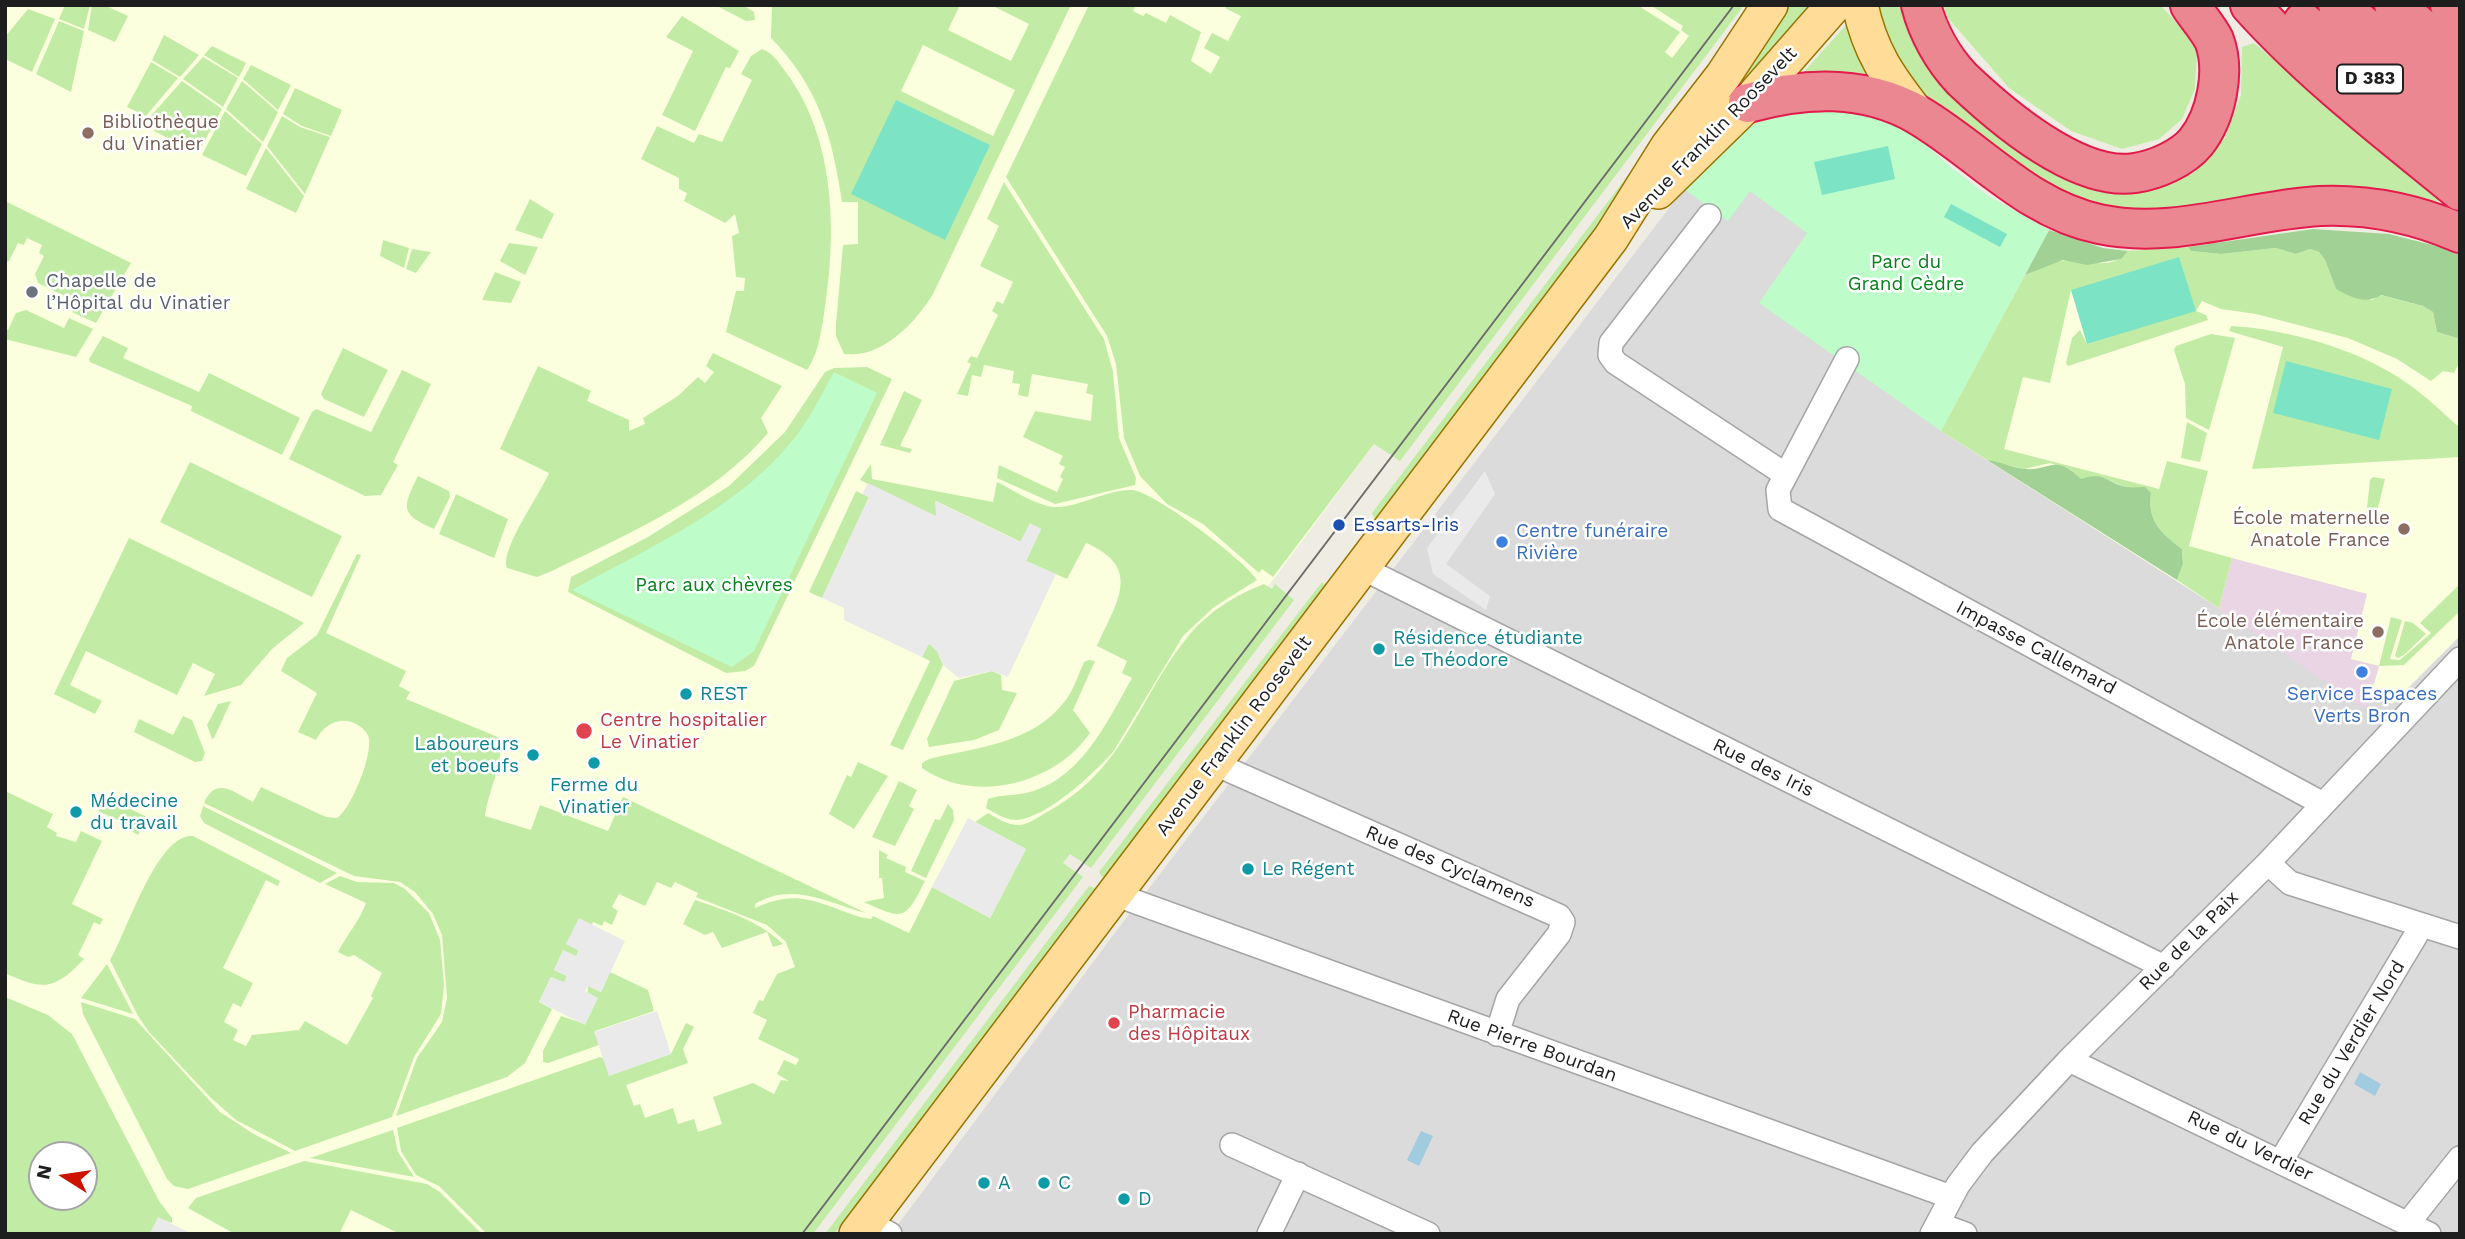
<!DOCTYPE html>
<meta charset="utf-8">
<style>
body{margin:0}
#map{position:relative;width:2465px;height:1239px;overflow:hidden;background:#efede3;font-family:"Work Sans",sans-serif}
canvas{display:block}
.frame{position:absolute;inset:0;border:7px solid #1e1e1e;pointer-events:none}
.north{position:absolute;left:28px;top:1141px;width:70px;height:70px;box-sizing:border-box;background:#fff;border:2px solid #a5a5a5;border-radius:50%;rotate:282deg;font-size:19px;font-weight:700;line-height:28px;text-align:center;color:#1e1e1e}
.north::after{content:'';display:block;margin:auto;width:24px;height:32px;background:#cc1300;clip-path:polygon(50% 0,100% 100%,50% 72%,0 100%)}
</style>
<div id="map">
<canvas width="2465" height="1239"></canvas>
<div class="frame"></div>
<div class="north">N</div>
</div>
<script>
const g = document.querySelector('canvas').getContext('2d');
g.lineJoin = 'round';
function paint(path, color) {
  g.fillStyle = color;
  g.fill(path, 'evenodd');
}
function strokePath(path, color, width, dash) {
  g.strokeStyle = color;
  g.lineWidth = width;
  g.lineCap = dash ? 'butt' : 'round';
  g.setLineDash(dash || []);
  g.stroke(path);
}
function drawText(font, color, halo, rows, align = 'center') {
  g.font = font + ' "Work Sans",sans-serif';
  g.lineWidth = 5;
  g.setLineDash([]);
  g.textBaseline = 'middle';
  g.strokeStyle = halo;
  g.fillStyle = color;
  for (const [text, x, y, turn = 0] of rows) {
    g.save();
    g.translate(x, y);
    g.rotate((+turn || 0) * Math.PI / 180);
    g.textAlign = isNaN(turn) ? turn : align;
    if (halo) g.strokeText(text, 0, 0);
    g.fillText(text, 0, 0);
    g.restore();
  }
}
const residential = new Path2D(`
 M1765 114 1917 137 1949 166 1987 195 2049 230 2103 248 2128 251 2188 247 2313 229 2389 234 2460 252V1234H891L1114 934 1676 199 1740 127 1753 123Z`);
const industrial = new Path2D(`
 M2232 558 2368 594 2351 658 2379 666 2371 694 2374 698 2364 708 2219 609Z`);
const education = new Path2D(`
 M5 5H1713L1379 445 1374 444 1069 854 781 1234H5ZM42 1155H84V1197H42Z
 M2313 229 2389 234 2460 252V636L2392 704 2371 695 2379 666 2351 659 2367 594 2232 558 2219 608 1941 431 2049 230 2103 248 2128 251 2188 247Z`);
const grass = new Path2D(`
 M65 5H90L84 29 59 19Z
 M92 5H104L128 16 115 42 88 30Z
 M715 5H743L754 12 755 20 746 21Z
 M772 5H960L948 30 1011 61 1029 24 991 5H1071L933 294C916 322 882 359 844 354L836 336V324L843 245 858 244V202H842C832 136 819 87 771 38ZM923 45 1015 90 993 136 901 91Z
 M1089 5H1136L1133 11 1143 16 1146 13 1166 23 1170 15 1201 32 1191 61 1211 74 1220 57 1204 48 1212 33 1228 41 1241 16 1225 8 1227 5H1637L1680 32 1665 52 1672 58 1689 36 1681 30 1683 26 1650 5H1738L1742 8 1400 461 1374 444 1273 577 1262 569 1259 573 1203 524 1167 504 1140 476 1124 438 1116 364 1107 336 1006 177Z
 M1781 5H1819L1683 150Z
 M1872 5H1908L2048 166 2114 194 2156 190 2193 173 2225 138 2241 95 2242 47 2254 43 2440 200 2431 205 2249 200 2131 214 2088 205 2041 186 1912 93Z
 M1943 5H2160L2186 32 2197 53 2195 89 2182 119 2159 139 2122 149 2071 131 2009 88 1948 18Z
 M28 9 55 19 32 72 5 59V37Z
 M682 16 739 51 730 68 726 67 695 131 662 115 693 51 666 37Z
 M59 21 84 31 71 92 36 74Z
 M1845 26 1852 28 1882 86 1794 83Z
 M164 35 199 55 180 77 152 60Z
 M212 46 246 63 239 77 204 55Z
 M762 49C773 53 779 63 785 71 836 138 837 234 824 314 821 333 818 354 807 370L726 332 736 291H744L745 278 736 277 732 236 739 233 735 214 725 223 684 201 687 193 679 189V178L641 159 657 126 694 143 699 134 722 142 752 80 741 74 751 56Z
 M203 57 238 78 223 107 183 79Z
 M151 62 178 78 146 116 127 107Z
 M251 65 291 85 278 110 243 79Z
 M182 81 222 109 198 153 154 131 158 122 149 118Z
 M242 81 278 112 263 142 226 109Z
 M295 88 342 110 331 136 302 126 283 114Z
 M225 111 262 144 246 176 202 155Z
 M282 116 300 127 330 137 305 194 267 146Z
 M1653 142 1657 146 1375 519 1372 513Z
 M266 148 304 196 296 213 246 189Z
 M1004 182 1104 339 1113 372 1119 438 1136 478 1135 485 1055 504 997 478 999 465 1057 492 1063 479 1060 477 1065 467 1059 464 1063 456 1023 437 1035 411 1091 421 1093 395 1086 393 1088 384 1032 374 1028 397 1018 395 1020 384 1012 383 1014 371 984 365 981 377 972 375 968 396 957 394 971 364 967 362 971 356 977 358 998 315 992 311 997 301 1003 304 1013 282 980 266 999 226 987 219Z
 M530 199 554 214 542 239 515 230Z
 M5 201 131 263 96 323 72 312 77 302 38 283 35 274 44 256 39 253 42 245 27 238 24 245 18 243 9 261 5 263Z
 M383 240 409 248 404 268 380 256Z
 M509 243 538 247 525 275 500 261Z
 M2188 247 2191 251 2221 254 2276 248 2296 254 2310 249 2319 252 2325 260 2336 289 2372 300 2380 295 2423 306 2433 312 2437 332 2460 339V361L2454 373 2443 371 2431 381 2397 359 2348 338 2256 314 2221 309 2202 301 2196 311 2206 315 2208 320 2068 366 2066 363 2072 338 2080 330 2087 344 2196 310 2071 290 2050 383 2023 377 2004 449 2159 489 2167 461 2208 471 2189 546 2232 558 2219 608 2177 580 2183 564 2182 549C2161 533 2147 521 2151 493 2142 491 2132 490 2123 486 2107 479 2099 473 2081 480L2071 470 2050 463 2024 469 1987 460 1941 431 2025 275C2037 271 2049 262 2061 261 2084 258 2110 273 2128 251Z
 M412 249 431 252 416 273 406 269Z
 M495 272 521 282 511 303 482 300Z
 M26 310 64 328 69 318 93 329 76 357 5 339V329L8 330 16 313Z
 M2231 326C2286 329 2354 348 2401 379 2423 393 2441 411 2460 428V457L2252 469 2283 347 2229 331Z
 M2211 334 2235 338 2209 430 2186 418 2185 384 2174 350 2176 346Z
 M103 336 128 348 123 358 199 392 209 373 300 418 282 455 191 411 192 406 90 362 89 359Z
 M343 348 388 370 364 417 324 399 321 394Z
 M713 353 782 386 761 418 768 433C713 498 629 533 554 570L537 577 507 568C500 549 540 495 549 473L500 449 538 366 591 391 587 401 629 420V431L645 424 643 418 678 396 698 377 705 383 714 372 706 366Z
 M867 367 892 379 754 666 745 671 726 673 568 592 571 577 648 537 729 486 785 432 825 372 834 368Z
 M402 370 431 384 393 462 398 465 381 495 365 496 289 459 312 412 316 409 371 432Z
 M904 391 922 400 900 446 912 449 910 453 880 445Z
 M2187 422 2207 433 2200 462 2181 458Z
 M190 462 342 536 312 597 160 522Z
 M871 464 872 479 993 502 997 482C1014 490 1036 506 1055 507 1078 508 1106 489 1133 490 1154 492 1246 561 1257 580L1214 607 1183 636 1113 752C1093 774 1047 818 1016 820 1005 820 995 813 986 808L988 799C1002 794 1016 796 1030 792 1082 778 1108 720 1132 678L1122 673 1127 661 1097 646C1116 603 1144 568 1086 543L1067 579 1026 561 1041 529 1030 524 1021 542 936 501V517L860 480Z
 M418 476 449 491 450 497 434 529C400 514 402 508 418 476Z
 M2373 477 2385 479 2375 520 2366 517 2370 480Z
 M856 491 869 497 822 598 809 592Z
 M456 494 508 519 494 558 439 534Z
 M129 538 287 614 304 623 272 649 241 685 204 696 215 674 193 663 177 695 86 651 70 685 102 701 95 714 54 694Z
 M357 554 361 555 326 633 406 671 399 686 410 692 406 699 500 738C504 765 488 790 485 816L531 830 540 805 608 831 623 797 866 913C828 903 792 881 755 904V908C800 888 816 903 860 917L871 919 873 916 909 933 932 887 990 918 1026 849 975 822 988 813C997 818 1007 825 1018 825 1028 825 1038 817 1047 812 1126 769 1135 703 1186 639 1205 614 1235 595 1264 584L1272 589 1275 584 1294 600 1091 868 1070 854 1063 863 1083 877 813 1234H487L439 1186 416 1175 401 1151 397 1128 600 1057 604 1059 610 1075 671 1054 686 1023 694 1027 683 1049 688 1063 626 1085 634 1106 640 1104 645 1118 673 1108 678 1124 694 1119 698 1132 722 1124 713 1097 753 1083 774 1094 781 1080 789 1081 777 1074 784 1060 796 1065 799 1059 758 1039 767 1020 753 1013 759 1000 763 1001 777 974 795 967 786 942 767 925 696 897 698 893 675 882 671 888 657 882 645 906 619 894 612 907 618 911 612 925 604 921 602 926 593 922 592 925 579 919V950L576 956 563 951 554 970 567 976 564 983 551 977 539 1002 552 1009 525 1063 507 1077 396 1116 417 1058 442 1022 447 998 442 935 433 914 415 892 400 882 354 876 204 803C216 776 233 792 253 802L261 787 326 817 337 818C350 811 375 752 368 735 353 713 327 718 316 740L298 732 317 693 281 671 287 658 317 635Z
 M1322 582 1325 585 1103 878 1099 872Z
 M2460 584V611L2404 665 2379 666 2391 617 2402 620 2390 659 2400 660 2431 633 2420 623Z
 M2405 621 2413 623 2426 634 2404 655 2398 658 2395 656Z
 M929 643 937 651 943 665 903 750 890 745 930 661 922 657Z
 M1089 660 1095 661 1073 710 1090 733C1055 784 974 805 922 768V763L929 759C977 747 1033 744 1065 701 1074 690 1078 675 1084 662Z
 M992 671 1001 675 1002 690 1017 693 999 730 974 740 929 747 927 739 954 681Z
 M231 701 214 738 212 739 207 725 218 704Z
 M183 716 192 720 205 753 202 761 195 762 134 732 139 719 173 735Z
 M858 762 888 776 854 829 829 814 847 775 851 777Z
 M899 781 917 790 909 806 914 809 895 846 872 837Z
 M5 791 53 814 47 827 57 833 56 836 76 842 81 831 102 841 72 904 103 919 100 925 94 922 78 955 84 959C55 990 43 991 5 973Z
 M107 798 147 817 138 835 128 829 129 825 98 811Z
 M948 804 953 810 954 820 926 878 911 871 935 819 940 820Z
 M203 806 337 873 320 883 204 823 200 816Z
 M193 836 280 881 278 886 266 880 223 968 253 983 241 1007 233 1003 224 1022 238 1030 233 1040 246 1046 252 1035 299 1030 305 1021 347 1045 373 998 371 996 382 973 354 955 348 957 338 952C347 934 359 922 366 903L325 884 340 876 357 882 394 883 405 889 429 913 440 940 444 985 441 1014 414 1057 392 1117 295 1151 236 1120 210 1097 149 1032 138 1016 110 960C127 932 157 833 193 836Z
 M879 850 888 855 886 858 906 867 905 872 925 881C905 921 903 920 864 902L884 898 882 878H879Z
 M1089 886 1095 888 834 1234H825Z
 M695 900C727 911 758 920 783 944L773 947 767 932 722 948 713 932 705 935 683 924Z
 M107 964 130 1008 133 1014 81 998Z
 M610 972 648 990 654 1011 595 1031 599 1045 548 1063 543 1062V1051L561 1016 585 1024 588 986 601 992Z
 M5 997 48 1015 72 1034 159 1201 172 1218V1223L158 1218 150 1234H5ZM42 1155H84V1197H42Z
 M81 1002 135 1019 220 1112 252 1133 291 1153 188 1189 174 1186 167 1179 83 1014Z
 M393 1130 398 1152 414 1177 310 1158Z
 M304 1161 427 1184 440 1192 482 1234H400L351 1210 339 1234H235L188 1208 196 1198Z`);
const forest = new Path2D(`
 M2313 229 2389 234 2460 252V339L2437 332 2433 312 2423 306 2381 295C2365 305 2351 297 2336 289L2325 260 2319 252 2310 249 2296 254 2276 248 2221 254 2191 251 2188 247Z
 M2049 230 2103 248 2128 251 2121 259 2087 265 2063 260 2025 275Z
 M1987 460C1999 461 2013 468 2025 469 2050 471 2054 453 2081 479 2105 471 2107 483 2126 487 2132 488 2139 487 2145 487L2151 493C2147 521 2161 533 2182 549L2183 564 2177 580Z`);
const park = new Path2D(`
 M1868 103 1917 137 1949 166 1987 195 2049 230 1941 431 1759 303 1807 233 1750 191 1728 221 1684 189 1740 127 1753 123 1765 114Z
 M834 372 877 393 754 651 732 667 572 590C650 547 740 508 796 436 811 416 822 394 834 372Z`);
const pitch = new Path2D(`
 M896 100 990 145 945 240 851 194Z
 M1888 146 1895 179 1822 195 1814 162Z
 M1951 204 2007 234 2000 247 1944 217Z
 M2179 257 2196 311 2087 344 2071 290Z
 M2286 361 2392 389 2379 440 2273 413Z`);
const parking = new Path2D(`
 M1485 471 1495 494 1446 564 1490 596 1486 610 1433 574 1427 548Z
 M868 483 936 516 935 501 1020 542 1030 523 1041 529 1026 561 1056 574 1008 677 992 671 959 678 943 665 937 651 929 644 922 657 844 620V608L822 598 869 497 862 494Z
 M968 818 1026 849 990 918 932 887Z
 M579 918 625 941 601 992 588 986 585 991 598 998 585 1025 539 1002 551 977 564 982 567 976 554 970 563 950 576 956 579 951 566 944Z
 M657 1011 671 1054 609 1076 594 1032Z
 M158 1217 192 1234H150Z`);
const water = new Path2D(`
 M2360 1072 2381 1084 2375 1096 2354 1084Z
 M1421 1131 1433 1136 1419 1166 1407 1160Z`);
const street = new Path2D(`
 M1709 216 1611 343 1610 355 1616 363 1786 475
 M1847 359 1778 490 1780 509 2323 804
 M1362 568 2164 967
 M1213 763 1559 916 1563 922 1559 934 1508 999 1497 1034
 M2268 863 2290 883 2460 937
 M1114 894 1951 1197
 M2069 1060 2429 1234
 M1232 1145 1428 1234
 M2281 1161 2422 925
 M866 1221 890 1234
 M2408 1223 2460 1158
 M1938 1224 1965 1234
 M1269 1234 1298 1174
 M1932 1234 1958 1185 1982 1153 2069 1060 2268 863 2460 659`);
const primary = new Path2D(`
 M1860 5C1870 52 1888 77 1917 114
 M1658 191 1748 103 1834 5
 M857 1234 1611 238 1668 147 1723 76 1770 5`);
const highway = new Path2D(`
 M1921 5C1928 32 1943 59 1962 79 2001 116 2078 182 2135 173 2156 170 2183 158 2196 142 2216 117 2226 71 2214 40 2208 28 2197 16 2190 5
 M2250 5C2312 74 2388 132 2460 191
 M2338 5 2460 105
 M2394 5 2460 60
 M2450 5 2460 15
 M2303 22 2460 150
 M1748 103C1805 87 1864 84 1918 115 1979 151 2027 209 2099 224 2173 240 2247 210 2320 206 2368 204 2416 214 2460 233`);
const tram = new Path2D(`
 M802 1234 1734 5`);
const markers = [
 [88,133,7,"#8d6e63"],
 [32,292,7,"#6b7280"],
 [1339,525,7,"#1a4fb4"],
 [2404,529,7,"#8d6e63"],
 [1502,542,7,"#3f7fe0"],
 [2378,632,7,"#8d6e63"],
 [1379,649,7,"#0f9aa8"],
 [2362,672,7,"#3f7fe0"],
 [686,694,7,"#0f9aa8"],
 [584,731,9,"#e0444e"],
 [533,755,7,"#0f9aa8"],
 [594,763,7,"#0f9aa8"],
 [76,812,7,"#0f9aa8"],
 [1248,869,7,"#0f9aa8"],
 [1114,1023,7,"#e0444e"],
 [984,1183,7,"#0f9aa8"],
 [1044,1183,7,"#0f9aa8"],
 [1124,1199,7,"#0f9aa8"]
];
const shields = [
 [2370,79,66]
];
const shieldNames = [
 ["D 383",2370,79]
];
const educationNames = [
 ["Bibliothèque",102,122,"left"],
 ["du Vinatier",102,144,"left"],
 ["École maternelle",2390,518],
 ["Anatole France",2390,540],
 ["École élémentaire",2364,621],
 ["Anatole France",2364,643]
];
const streetNames = [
 ["Avenue Franklin Roosevelt",1709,138,-46],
 ["Impasse Callemard",2036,648,28],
 ["Avenue Franklin Roosevelt",1234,736,-53],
 ["Rue des Iris",1763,768,26],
 ["Rue des Cyclamens",1450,867,23],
 ["Rue de la Paix",2189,941,-45],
 ["Rue du Verdier Nord",2352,1043,-59],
 ["Rue Pierre Bourdan",1532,1046,20],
 ["Rue du Verdier",2250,1146,26]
];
const parkNames = [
 ["Parc du",1906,262],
 ["Grand Cèdre",1906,284],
 ["Parc aux chèvres",714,585]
];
const worshipNames = [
 ["Chapelle de",46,281],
 ["l’Hôpital du Vinatier",46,303]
];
const transitNames = [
 ["Essarts-Iris",1353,525]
];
const shopNames = [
 ["Centre funéraire",1516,531],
 ["Rivière",1516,553],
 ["Service Espaces",2362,694,"center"],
 ["Verts Bron",2362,716,"center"]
];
const cultureNames = [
 ["Résidence étudiante",1393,638],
 ["Le Théodore",1393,660],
 ["REST",700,694],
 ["Laboureurs",519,744,"right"],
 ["et boeufs",519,766,"right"],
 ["Ferme du",594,785,"center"],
 ["Vinatier",594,807,"center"],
 ["Médecine",90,801],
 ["du travail",90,823],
 ["Le Régent",1262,869],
 ["A",998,1183],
 ["C",1058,1183],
 ["D",1138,1199]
];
const healthNames = [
 ["Centre hospitalier",600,720],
 ["Le Vinatier",600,742],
 ["Pharmacie",1128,1012],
 ["des Hôpitaux",1128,1034]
];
paint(residential, '#dcdbdb');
paint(industrial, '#e9d5e3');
paint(education, '#fcffdd');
paint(grass, '#c2eca6');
paint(forest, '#a2d196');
paint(park, '#befcc9');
paint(pitch, '#7de3c5');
paint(parking, '#eaeaea');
paint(water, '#a1cbdf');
strokePath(street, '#a5a5a5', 26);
strokePath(primary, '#987400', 38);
strokePath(highway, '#e21b4c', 42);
strokePath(street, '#fff', 23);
strokePath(primary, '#fd9', 35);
strokePath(highway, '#eb8790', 38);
strokePath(tram, '#6c6c6c', 2);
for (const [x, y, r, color] of markers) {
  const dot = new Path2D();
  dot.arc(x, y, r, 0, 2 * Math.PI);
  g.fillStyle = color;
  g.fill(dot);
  strokePath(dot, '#fff', 2.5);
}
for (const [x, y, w] of shields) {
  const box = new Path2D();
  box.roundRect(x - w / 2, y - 14.5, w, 29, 5);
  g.fillStyle = '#fff';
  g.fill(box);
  strokePath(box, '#1e1e1e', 2);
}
drawText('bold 18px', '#1e1e1e', null, shieldNames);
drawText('19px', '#785e54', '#fff', educationNames, 'right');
drawText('19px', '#1e1e1e', '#fff', streetNames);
drawText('19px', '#06821c', '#fff', parkNames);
drawText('19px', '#5b616d', '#fff', worshipNames, 'left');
drawText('19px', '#164399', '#fff', transitNames, 'left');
drawText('19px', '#366cbe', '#fff', shopNames, 'left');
drawText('19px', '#0d838f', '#fff', cultureNames, 'left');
drawText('19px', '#be3a42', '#fff', healthNames, 'left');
</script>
